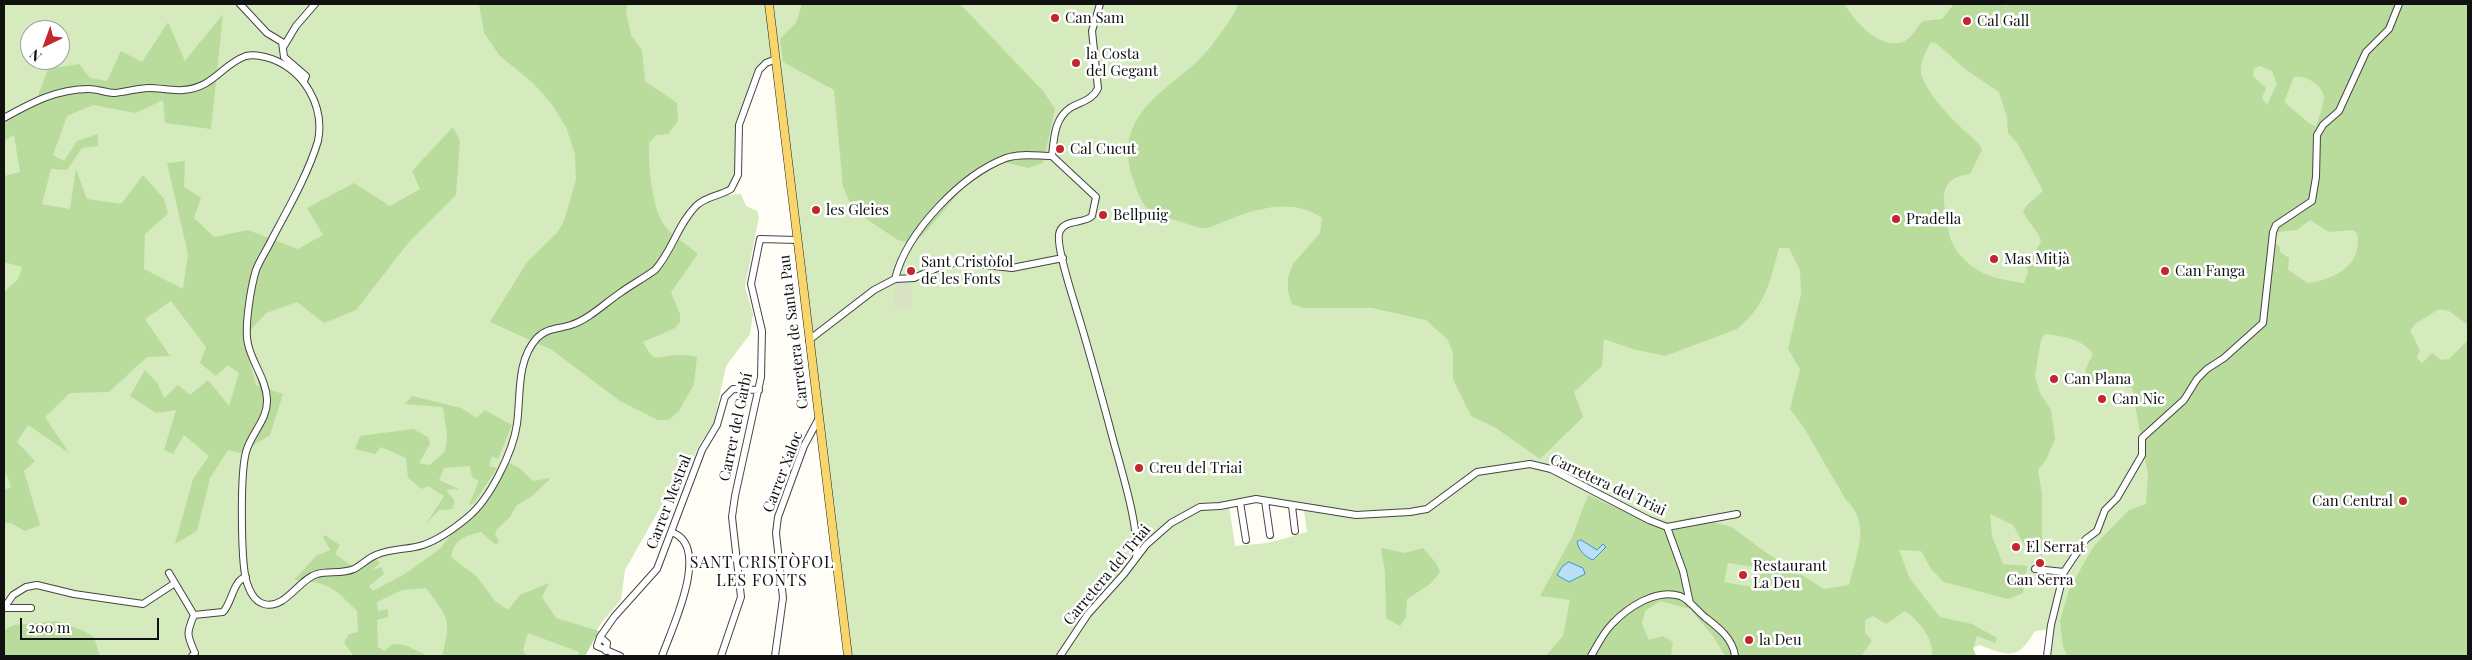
<!DOCTYPE html>
<meta charset="utf-8">
<style>
body{margin:0}
#map{position:relative;width:2472px;height:660px;overflow:hidden;background:#fffdf5;font-family:"Playfair Display",serif}
canvas{display:block}
.frame{position:absolute;inset:0;border:5px solid #111;pointer-events:none}
.north{position:absolute;left:20px;top:20px;width:50px;height:50px;box-sizing:border-box;background:#fff;border:1px solid #a0a0a0;border-radius:50%;rotate:222deg;font-size:14px;font-weight:700;line-height:20px;text-align:center;color:#111}
.north::after{content:'';display:block;margin:auto;width:18px;height:22px;background:#c4262e;clip-path:polygon(50% 0,100% 100%,50% 72%,0 100%)}
.scale{position:absolute;left:20px;top:618px;width:139px;height:22px;box-sizing:border-box;border:2px solid #111;border-top:0;padding-left:6px;font-size:15px;line-height:18px;white-space:nowrap;color:#111;-webkit-text-stroke:4px #fff;paint-order:stroke}
</style>
<div id="map">
<canvas width="2472" height="660"></canvas>
<div class="frame"></div>
<div class="north">N</div>
<div class="scale">200 m</div>
</div>
<script>
const g = document.querySelector('canvas').getContext('2d');
g.lineJoin = 'round';
function paint(path, color) {
  g.fillStyle = color;
  g.fill(path, 'evenodd');
}
function strokePath(path, color, width, dash) {
  g.strokeStyle = color;
  g.lineWidth = width;
  g.lineCap = dash ? 'butt' : 'round';
  g.setLineDash(dash || []);
  g.stroke(path);
}
function drawText(font, color, halo, rows, align = 'center') {
  g.font = font + ' "Playfair Display",serif';
  g.lineWidth = 5;
  g.setLineDash([]);
  g.textBaseline = 'middle';
  g.strokeStyle = halo;
  g.fillStyle = color;
  for (const [text, x, y, turn = 0] of rows) {
    g.save();
    g.translate(x, y);
    g.rotate((+turn || 0) * Math.PI / 180);
    g.textAlign = isNaN(turn) ? turn : align;
    if (halo) g.strokeText(text, 0, 0);
    g.fillText(text, 0, 0);
    g.restore();
  }
}
const green = new Path2D(`
 M4 4H2468V656H2050L2052 629 2035 631C2017 660 2012 657 1979 645L1973 648 1976 656H851L779 65 765 67C754 82 745 108 741 127 736 151 749 179 725 195L741 194 746 206 757 211 759 217 745 287 753 314 750 334 726 366 714 422 698 447 686 477 668 494 625 570 621 600 602 622 580 656H4ZM30 30H60V60H30ZM1252 502 1304 511 1307 532 1268 543 1235 546 1229 506Z`);
const forest = new Path2D(`
 M479 4H628L626 12 631 35 642 50 645 81 677 103 678 121 668 134 656 135 649 143C648 164 652 210 665 226 673 237 688 245 698 254L671 292 680 314V322L675 328 643 342C656 365 654 356 677 355 683 354 691 356 697 357L694 384 679 411 669 420H658L620 401 552 350 490 322 527 262 557 233 564 221 576 180 575 154 566 127 551 103 533 83 500 56 484 33Z
 M802 4H960L1044 92 1055 109 1043 163 1028 168 1003 162 963 188 923 235 911 243 898 240 854 211 843 187 834 90 783 62 780 39 796 23Z
 M1238 4H1845C1854 22 1882 52 1905 41 1913 37 1916 27 1923 21L1942 19 1954 4H2001L2005 6 2013 4H2468V325L2449 311 2439 309 2415 324 2410 331 2420 350 2417 358 2422 363 2432 353 2441 360 2449 359 2468 340V656H2068L2063 647 2060 621 2069 590 2093 547 2129 510 2146 504 2148 474 2132 388 2085 382 2086 368 2093 354C2083 339 2062 336 2045 334L2041 340 2035 376 2040 393 2051 410 2055 439 2046 460 2038 470 2042 494V556L2027 549 2013 525 1990 514 1992 536 2003 564 2027 566 2023 593 2008 599 1944 582 1931 569 1921 551 1899 550 1910 579 1940 617 1972 624 1997 638 1995 643 1977 636 1973 648 1976 656H1932C1935 640 1918 620 1905 611L1886 624 1873 616 1865 620V633L1872 641 1861 656H1725L1713 636 1690 609 1660 601 1645 611 1642 624 1649 640 1663 636 1673 642 1671 656H1546L1563 636 1570 600 1540 596 1572 537 1588 495 1657 526 1692 517 1732 527 1765 552 1824 589 1849 585C1856 554 1872 524 1846 500L1804 428 1790 409 1800 369 1788 349 1801 294 1800 270 1789 248H1779C1770 282 1766 305 1737 329L1665 356 1633 349 1604 339 1602 366 1574 392 1583 417 1540 459 1496 428 1471 416 1453 379V352L1447 339 1426 320 1372 308H1303L1292 304 1288 291V277L1293 264 1320 233 1322 218C1294 198 1258 208 1228 220 1221 222 1210 229 1203 228 1195 227 1185 223 1178 221 1147 212 1145 212 1134 182 1113 124 1152 99 1191 67 1203 57 1214 43 1223 30 1229 21 1235 14 1238 4ZM1931 42 1936 43 1965 69 1999 92 2007 117 2008 133 2018 144 2043 191 2027 205 2023 211C2028 223 2039 231 2041 242L2026 266 2028 272 2024 283C2003 280 1983 277 1967 262 1950 246 1949 236 1946 215 1941 191 1944 177 1970 174L1982 150 1979 144C1959 125 1932 103 1922 76 1918 65 1926 51 1931 42ZM2259 66 2272 71 2277 84 2267 105 2262 98 2266 88 2253 76 2254 69ZM2294 77C2306 75 2324 85 2324 99 2323 104 2318 122 2316 126L2310 124 2284 102ZM2310 220 2329 232 2353 230 2357 233C2363 265 2336 279 2308 283L2288 270 2289 258 2280 252V247L2274 242 2278 232 2297 230ZM1728 563 1762 568 1757 588 1724 582Z
 M223 14 211 129 165 123 163 100 136 113 93 105 67 116 53 155 64 161 77 141 98 134V146L82 148 67 170 51 169 42 204 70 209 76 169 87 199 121 204 143 175 164 199 168 214 145 234 144 269 183 289 188 254 167 163 185 161 184 187 201 198 194 218 214 237 248 230 298 249 323 235 307 208 354 183 390 206 420 189 412 171 453 127 460 141 456 195 409 242 356 310 324 323 297 302 266 313 243 338 256 385 283 394 270 435 240 453 228 450 210 478 197 531 175 544 193 479 209 456 184 435 173 454 164 450 176 410 156 413 130 396 145 370 158 384 164 398 178 385 190 395 208 380 229 406 239 373 228 365 216 376 200 363 206 347 171 301 145 319 170 356 147 357 109 392 70 393 45 417 69 453 28 425 17 442 35 461 24 471 40 525 25 531 11 523H4V490L11 487 6 473H4V292L18 279 22 267 4 262V176L20 172 14 135 4 141V122L34 106 48 69 79 64 90 78 107 81 121 51 142 62 168 22 185 61Z
 M412 396 461 408 477 418 485 410 512 425 498 459 492 456 489 466 497 468 474 503 469 505 479 481 472 477 470 466 444 468 439 480 459 489 446 490 455 501 452 509 439 510 426 524 444 496 428 486 422 489 408 478 406 458 381 447 375 454 355 449 360 436 413 429 428 437 430 444 419 463 430 465 445 451 447 436 443 407 405 404Z
 M507 462 518 467 533 481 551 478 532 496 516 506 510 517 497 529 495 534 499 542 496 545 481 532C466 535 453 540 451 557L476 576 495 601 508 610 520 595 549 583 542 597 556 618 599 631 585 656H578L579 652 528 633 523 650 527 656H442C452 619 448 618 426 588L402 590 377 602 378 611 388 609V617L377 620 378 647 385 651 392 644 405 645 428 656H354L344 643 349 634 358 632 357 611C333 587 328 582 294 580L316 556 330 550 323 537 325 535 340 545 335 554 350 565 375 559 380 563 371 571 381 567 384 574 369 586 373 591 405 574 441 548 455 529 474 513Z
 M1381 548 1405 553 1423 548 1436 563 1440 572 1430 584 1407 599 1406 617 1400 626 1386 618 1385 572Z
 M56 621 82 630 94 637 100 656H4V630L14 625Z`);
const cemetery = new Path2D(`
 M895 282 911 283V308H894Z`);
const water = new Path2D(`
 M1581 540 1597 550 1603 544 1606 547 1593 560C1585 557 1579 551 1577 542Z
 M1569 562 1583 568 1585 574 1569 582 1557 575 1562 567Z`);
const minor = new Path2D(`
 M240 4 267 33 282 42 284 57 306 76 304 81
 M1100 4 1092 31 1098 88C1093 100 1080 102 1070 108 1054 119 1054 139 1052 156L1096 197 1092 216C1084 224 1065 219 1060 231 1054 241 1072 294 1076 308 1090 353 1102 398 1114 443 1122 472 1140 530 1136 558
 M284 46 296 26 315 4
 M4 118C31 103 56 89 89 89 98 89 106 93 115 93 126 92 138 88 149 88 160 88 172 91 183 90 214 88 222 64 246 56 254 54 263 56 272 59 304 71 325 106 318 141 308 174 289 207 273 237 268 248 260 259 256 270 251 286 244 328 248 344 252 363 266 379 267 399 268 420 251 433 246 452 240 474 241 558 246 580 249 589 253 601 264 604 285 610 299 579 317 574 329 571 342 574 354 569 362 565 368 558 376 555 391 548 408 550 423 545 438 540 456 527 468 517 490 499 513 452 517 424 521 395 516 361 537 338 546 328 559 329 571 325 589 319 604 304 620 293 631 285 644 278 655 270 672 251 678 224 696 206 706 196 720 196 731 189L738 175 739 125 759 70 766 63 776 59
 M895 279C906 233 961 175 1006 158 1020 153 1038 156 1052 156
 M809 340 874 290 895 279 914 278 944 265 959 262 1012 268 1063 258
 M1265 501 1270 535
 M1240 502 1246 540
 M1292 506 1295 531
 M1667 527 1683 571 1690 603
 M2035 569 2064 572
 M169 573 194 615C186 634 187 635 195 653L192 656
 M31 608H6V605L13 595 26 587 37 585 74 594 143 604 175 583
 M194 615 223 612C232 603 233 580 246 577
 M600 637 614 617 657 569 702 450 717 425 725 397 733 389 759 390
 M606 651 607 643 600 637 597 646 620 656
 M662 656C671 630 713 545 671 532
 M721 656 741 597 732 517 735 496 761 377 762 331 751 284 760 239 797 240
 M775 656 783 598 776 533 778 517 804 446 819 418
 M1060 656 1088 614 1124 574 1146 545 1171 523 1200 507 1220 506 1256 499 1356 515 1410 512 1427 509 1477 472 1530 464 1551 469 1649 520 1667 527 1737 514
 M1591 656C1597 646 1603 633 1612 624 1627 608 1656 588 1680 596 1689 599 1698 612 1706 618 1719 628 1733 639 1735 656
 M2047 656 2051 625 2064 572 2086 539 2097 531 2105 510 2117 498 2142 455V438L2184 400 2197 379 2207 369 2224 358 2263 323 2273 232 2276 225 2312 201 2316 177 2317 135 2323 125 2339 111 2366 52 2389 29 2399 4`);
const major = new Path2D(`
 M769 4 848 656`);
const markers = [
 [1055,18,5,"#c4262e"],
 [1967,21,5,"#c4262e"],
 [1076,63,5,"#c4262e"],
 [1060,149,5,"#c4262e"],
 [816,210,5,"#c4262e"],
 [1103,215,5,"#c4262e"],
 [1896,219,5,"#c4262e"],
 [1994,259,5,"#c4262e"],
 [911,271,5,"#c4262e"],
 [2165,271,5,"#c4262e"],
 [2054,379,5,"#c4262e"],
 [2102,399,5,"#c4262e"],
 [1139,468,5,"#c4262e"],
 [2403,501,5,"#c4262e"],
 [2016,547,5,"#c4262e"],
 [2040,563,5,"#c4262e"],
 [1743,575,5,"#c4262e"],
 [1749,640,5,"#c4262e"]
];
const poiNames = [
 ["Can Sam",1065,18],
 ["Cal Gall",1977,21],
 ["la Costa",1086,54],
 ["del Gegant",1086,71],
 ["Cal Cucut",1070,149],
 ["les Gleies",826,210],
 ["Bellpuig",1113,215],
 ["Pradella",1906,219],
 ["Mas Mitjà",2004,259],
 ["Sant Cristòfol",921,262],
 ["de les Fonts",921,279],
 ["Can Fanga",2175,271],
 ["Can Plana",2064,379],
 ["Can Nic",2112,399],
 ["Creu del Triai",1149,468],
 ["Can Central",2393,501,"right"],
 ["El Serrat",2026,547],
 ["Restaurant",1753,566],
 ["La Deu",1753,583],
 ["Can Serra",2040,580,"center"],
 ["la Deu",1759,640]
];
const streetNames = [
 ["Carretera de Santa Pau",794,332,-97],
 ["Carrer del Garbí",736,427,-78],
 ["Carrer Xaloc",783,472,-69],
 ["Carretera del Triai",1608,485,25],
 ["Carrer Mestral",669,502,-69],
 ["Carretera del Triai",1107,575,-50]
];
const neighbourhoodNames = [
 ["SANT CRISTÒFOL",762,563],
 ["LES FONTS",762,581]
];
paint(green, '#d5ebbd');
paint(forest, '#b9dc9c');
paint(cemetery, '#d9e3c4');
paint(water, '#b9e0f7');
strokePath(water, '#3f96cf', 1);
strokePath(minor, '#444', 8);
strokePath(major, '#222', 9);
strokePath(minor, '#fff', 6);
strokePath(major, '#f9d66b', 8);
for (const [x, y, r, color] of markers) {
  const dot = new Path2D();
  dot.arc(x, y, r, 0, 2 * Math.PI);
  g.fillStyle = color;
  g.fill(dot);
  strokePath(dot, '#fff', 2);
}
drawText('15px', '#111', '#fff', poiNames, 'left');
drawText('15px', '#111', '#fff', streetNames);
g.letterSpacing = '1px';
drawText('16px', '#111', '#fff', neighbourhoodNames);
g.letterSpacing = '0px';
</script>
